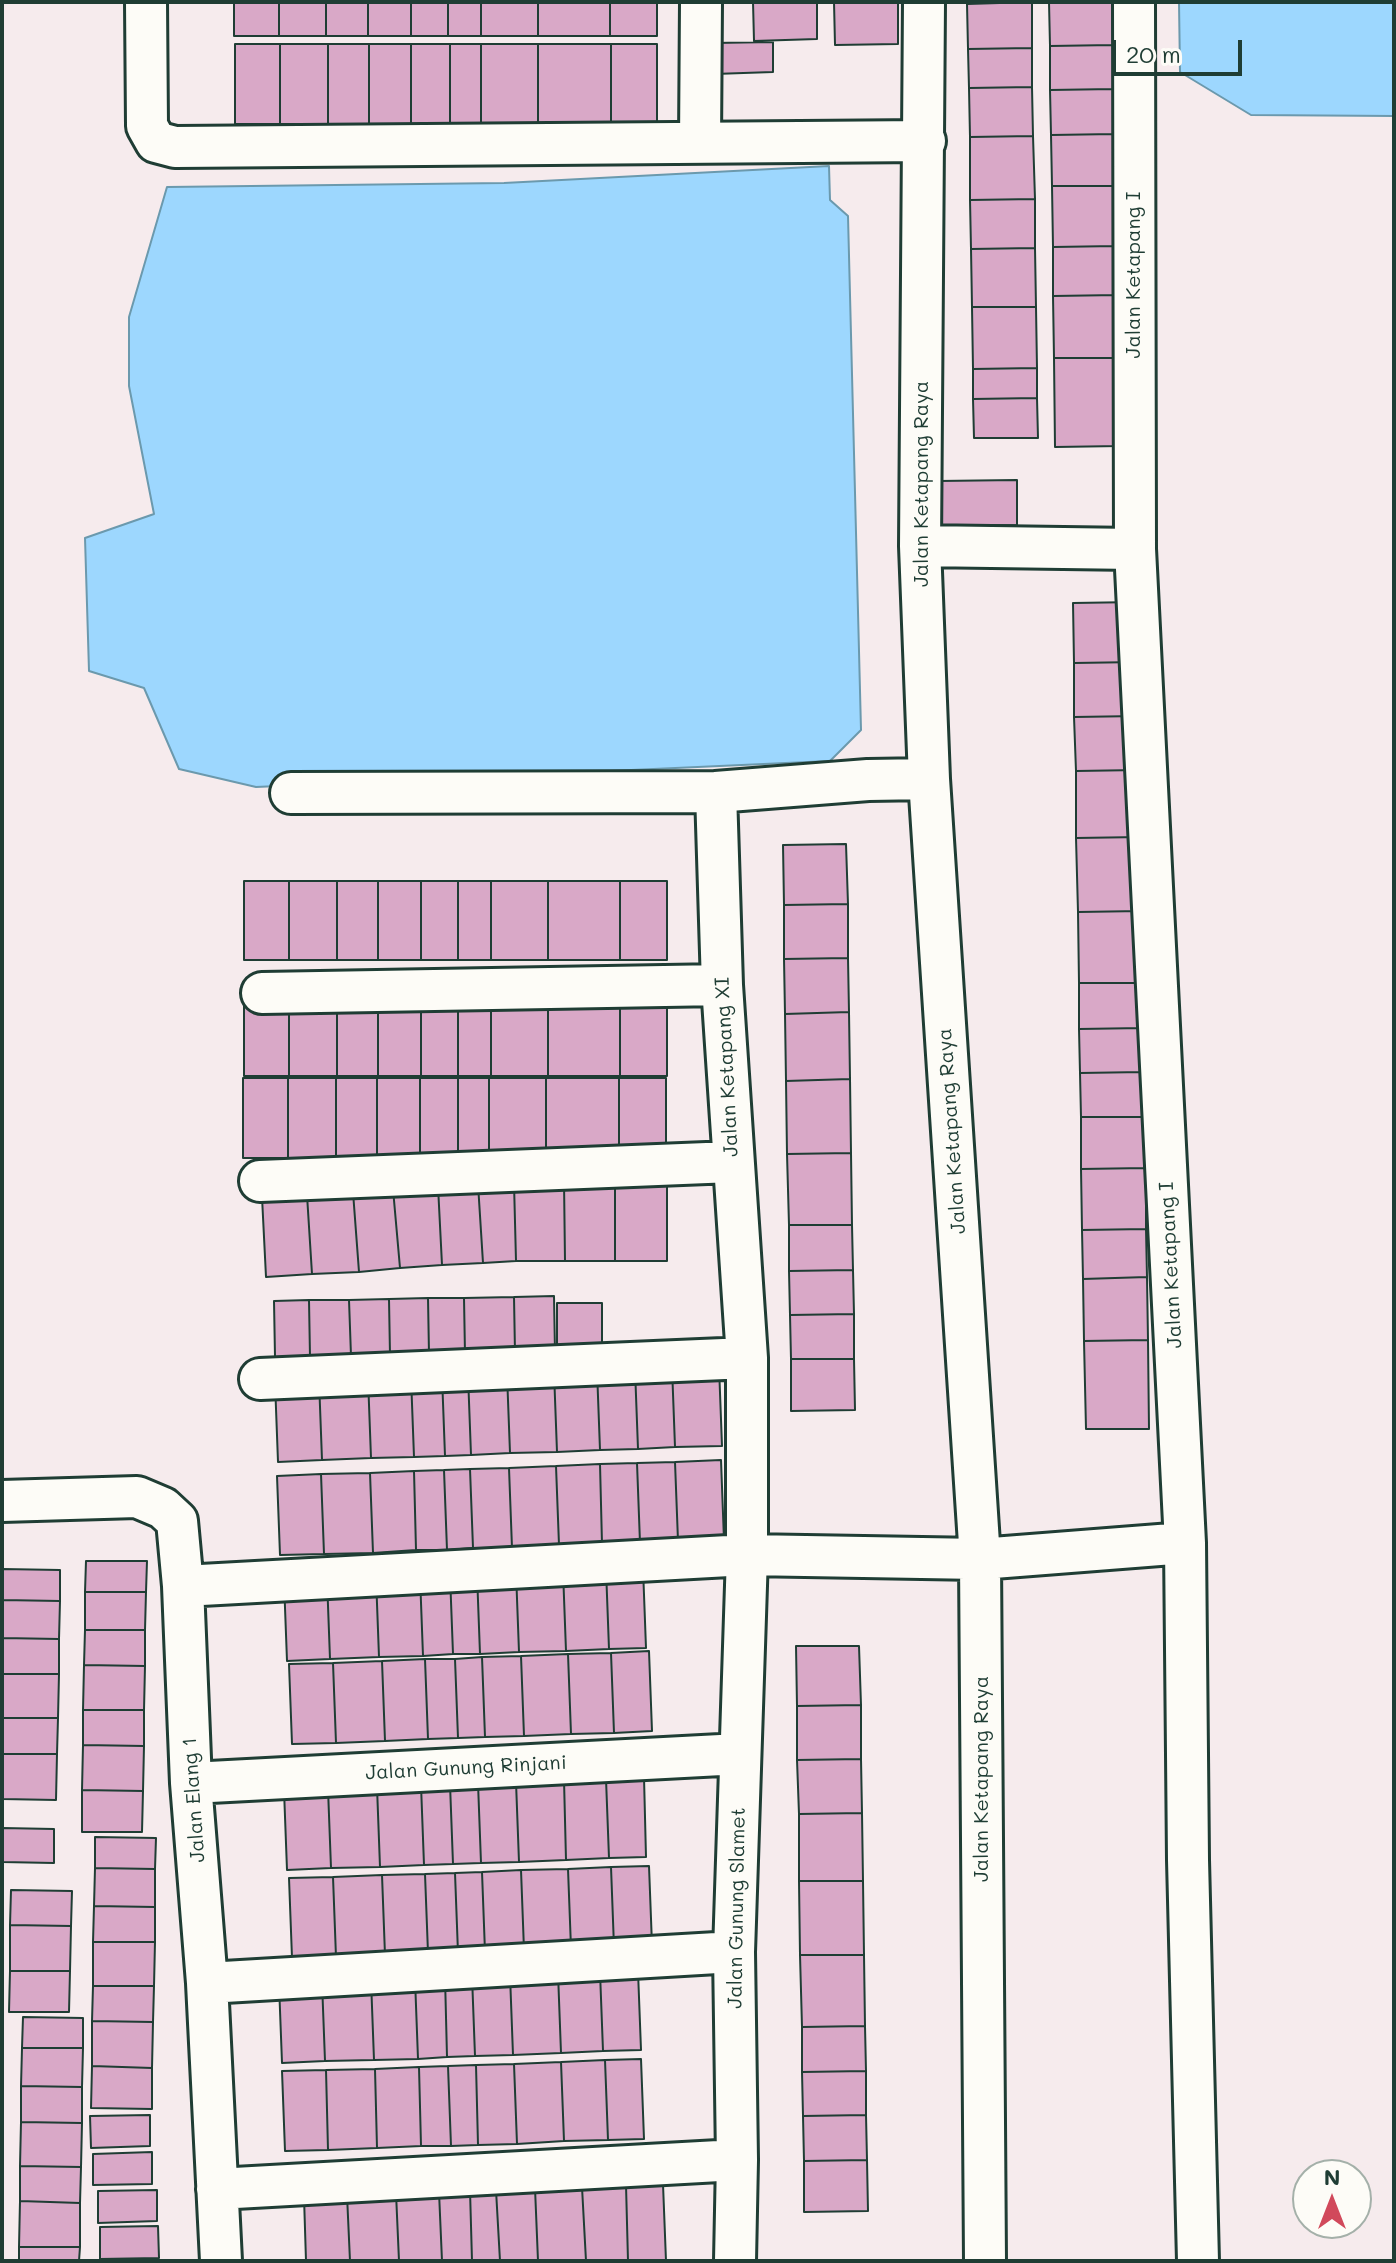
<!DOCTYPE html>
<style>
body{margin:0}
#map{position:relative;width:1396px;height:2263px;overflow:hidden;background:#f6ebed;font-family:Mali,sans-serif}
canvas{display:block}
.frame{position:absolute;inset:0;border:4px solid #1f3d34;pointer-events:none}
.north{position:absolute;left:1292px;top:2159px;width:80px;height:80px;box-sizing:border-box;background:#fdfcf7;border:2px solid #a4b0a9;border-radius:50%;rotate:0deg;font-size:22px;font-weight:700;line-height:32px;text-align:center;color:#1f3d34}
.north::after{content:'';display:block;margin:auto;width:28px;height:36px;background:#d1495b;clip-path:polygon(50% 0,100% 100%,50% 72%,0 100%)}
.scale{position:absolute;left:1112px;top:40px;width:130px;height:36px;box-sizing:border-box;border:4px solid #1f3d34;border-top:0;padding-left:10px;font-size:24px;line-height:28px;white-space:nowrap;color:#1f3d34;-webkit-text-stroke:6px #fdfcf7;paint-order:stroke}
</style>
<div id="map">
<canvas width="1396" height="2263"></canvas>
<div class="frame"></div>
<div class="north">N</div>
<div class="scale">20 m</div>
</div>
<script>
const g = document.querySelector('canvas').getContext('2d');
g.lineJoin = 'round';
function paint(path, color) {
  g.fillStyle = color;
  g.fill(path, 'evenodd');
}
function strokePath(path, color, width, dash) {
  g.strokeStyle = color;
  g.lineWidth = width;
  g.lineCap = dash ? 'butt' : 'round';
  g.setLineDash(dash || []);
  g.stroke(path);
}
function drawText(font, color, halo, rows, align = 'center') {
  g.font = font + ' Mali,sans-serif';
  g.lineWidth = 6;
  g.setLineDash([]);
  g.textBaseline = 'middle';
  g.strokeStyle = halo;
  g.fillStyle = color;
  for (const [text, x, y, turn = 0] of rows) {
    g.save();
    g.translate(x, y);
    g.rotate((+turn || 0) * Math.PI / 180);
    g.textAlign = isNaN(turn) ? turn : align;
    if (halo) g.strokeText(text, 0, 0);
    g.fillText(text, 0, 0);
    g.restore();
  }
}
const water = new Path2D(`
 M1179 2H1394V116L1251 115 1180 72Z
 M829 166 830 200 848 216 861 730 830 761 256 787 179 769 144 688 89 671 85 538 154 514 129 386V317L167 187 504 183Z`);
const building = new Path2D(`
 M234 2H279V36H234Z
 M279 2H326V36H279Z
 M326 2H368V36H326Z
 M368 2H411V36H368Z
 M411 2H448V36H411Z
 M448 2H481V36H448Z
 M481 2H538V36H481Z
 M538 2H610V36H538Z
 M610 2H657V36H610Z
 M753 2H817V39L754 41Z
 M834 2H898V44L835 45Z
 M1032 2V48L968 49 967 4Z
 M1049 2H1112L1113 45 1050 46Z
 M773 42V72L714 74V43Z
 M235 44H280V124H235Z
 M280 44H328V124H280Z
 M328 44H369V124H328Z
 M369 44H411V124H369Z
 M411 44H450V124H411Z
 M450 44H481V124H450Z
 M481 44H538V124H481Z
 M538 44H611V124H538Z
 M611 44H657V124H611Z
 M1113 45 1114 89 1050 90V46Z
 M1032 48V87L969 88 968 49Z
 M1032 87 1033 136 970 137 969 88Z
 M1114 89 1115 134 1051 135 1050 90Z
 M1115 134V186H1052L1051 135Z
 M1033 136 1035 199 970 200V137Z
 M1052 186H1115L1116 246 1053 247Z
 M1035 199V248L971 249 970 200Z
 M1116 246 1118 295 1053 296V247Z
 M1035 248 1036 307H972L971 249Z
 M1118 295V358H1054L1053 296Z
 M972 307H1036L1037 368 973 369Z
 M1054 358H1118L1120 446 1055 447Z
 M1037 368V398L973 399V369Z
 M1037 398 1038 438H974L973 399Z
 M1017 480V525L939 526V481Z
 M1137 602 1138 662 1074 663 1073 603Z
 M1138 662V716L1074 717V663Z
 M1138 716 1139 770 1076 771 1074 717Z
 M1139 770 1141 837 1076 838V771Z
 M1141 837V911L1078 912 1076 838Z
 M846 844 848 904 784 905 783 845Z
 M244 881H289V960H244Z
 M289 881H337V960H289Z
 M337 881H378V960H337Z
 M378 881H421V960H378Z
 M421 881H458V960H421Z
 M458 881H491V960H458Z
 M491 881H548V960H491Z
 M548 881H620V960H548Z
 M620 881H667V960H620Z
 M848 904V958L784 959V905Z
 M1141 911 1143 983H1079L1078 912Z
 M848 958 849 1012 785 1014 784 959Z
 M1079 983H1143V1028L1079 1029Z
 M244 996H289V1076H244Z
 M289 996H337V1076H289Z
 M337 996H378V1076H337Z
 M378 996H421V1076H378Z
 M421 996H458V1076H421Z
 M458 996H491V1076H458Z
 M491 996H548V1076H491Z
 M548 996H620V1076H548Z
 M620 996H667V1076H620Z
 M849 1012 850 1079 786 1081 785 1014Z
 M1143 1028V1072L1080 1073 1079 1029Z
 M1143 1072 1145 1117H1081L1080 1073Z
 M243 1078H288V1158H243Z
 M288 1078H336V1158H288Z
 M336 1078H377V1158H336Z
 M377 1078H420V1158H377Z
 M420 1078H458V1158H420Z
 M458 1078H489V1158H458Z
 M489 1078H546V1158H489Z
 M546 1078H619V1158H546Z
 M619 1078H666V1158H619Z
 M850 1079 851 1153 787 1154 786 1081Z
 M1081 1117H1145L1146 1168 1081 1169Z
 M851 1153 852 1225H789L787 1154Z
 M1146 1168V1229L1082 1230 1081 1169Z
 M564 1181H615V1261H565Z
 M564 1181 565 1261H516L514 1183Z
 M615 1181H667V1261H615Z
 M514 1183 516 1261 483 1263 478 1184Z
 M478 1184 483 1263 442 1265 438 1186Z
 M438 1186 442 1265 400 1268 393 1189Z
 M393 1189 400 1268 359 1272 353 1192Z
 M353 1192 359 1272 312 1274 307 1195Z
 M307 1195 312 1274 266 1277 262 1197Z
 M789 1225H852L853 1270 789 1271Z
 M1146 1229 1147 1277 1083 1279 1082 1230Z
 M853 1270 854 1314 790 1315 789 1271Z
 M1147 1277 1148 1340 1084 1341 1083 1279Z
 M554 1296 555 1352 515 1353 514 1297Z
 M514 1297 515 1353 465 1354 464 1298Z
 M428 1298H464L465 1354H429Z
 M428 1298 429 1354 390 1355 389 1299Z
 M389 1299 390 1355 351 1356 349 1300Z
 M309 1300H349L351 1356 310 1357Z
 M309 1300 310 1357H275L274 1301Z
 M557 1303H602V1346H557Z
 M854 1314V1359H791L790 1315Z
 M1148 1340 1149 1429H1086L1084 1341Z
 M791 1359H854L855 1410 791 1411Z
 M719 1366 722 1446 675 1447 672 1367Z
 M672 1367 675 1447 638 1449 635 1369Z
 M635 1369 638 1449 600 1450 597 1370Z
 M597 1370 600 1450 557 1452 554 1372Z
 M554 1372 557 1452 510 1453 507 1374Z
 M507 1374 510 1453 471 1455 468 1375Z
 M468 1375 471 1455 445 1456 442 1376Z
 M442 1376 445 1456 414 1457 411 1377Z
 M411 1377 414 1457 371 1458 368 1378Z
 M368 1378 371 1458 322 1460 319 1380Z
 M319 1380 322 1460 278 1462 275 1382Z
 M721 1460 724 1540 678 1541 675 1462Z
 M675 1462 678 1541 640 1543 637 1463Z
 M637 1463 640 1543 602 1544 600 1464Z
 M600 1464 602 1544 559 1545 556 1466Z
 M556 1466 559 1545 512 1548 509 1468Z
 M509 1468 512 1548H473L470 1469Z
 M470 1469 473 1548 447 1550 444 1470Z
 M444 1470 447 1550H416L414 1471Z
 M414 1471 416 1550 373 1553 370 1473Z
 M370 1473 373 1553 324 1554 321 1474Z
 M321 1474 324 1554 280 1555 277 1476Z
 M86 1561H147L146 1592H85Z
 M643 1568 646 1648 609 1649 606 1569Z
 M2 1569 60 1570V1601L2 1600Z
 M606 1569 609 1649 566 1651 563 1571Z
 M563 1571 566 1651 519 1652 516 1572Z
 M516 1572 519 1652 480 1654 477 1574Z
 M477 1574 480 1654H453L450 1575Z
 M450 1575 453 1654 423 1656 420 1576Z
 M420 1576 423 1656 379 1657 376 1577Z
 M376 1577 379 1657 330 1659 327 1579Z
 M327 1579 330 1659 287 1661 284 1581Z
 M85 1592H146L145 1630H85Z
 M2 1600 60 1601 59 1639 2 1638Z
 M85 1630H145V1666L84 1665Z
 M2 1638 59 1639V1674H2Z
 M796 1646H859L861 1705 797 1706Z
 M649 1651 652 1731 614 1733 611 1653Z
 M611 1653 614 1733 571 1734 568 1654Z
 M568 1654 571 1734 524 1736 521 1656Z
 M521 1656 524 1736 485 1737 482 1657Z
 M482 1657 485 1737 458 1738 455 1659Z
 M425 1659H455L458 1738 428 1739Z
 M425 1659 428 1739 385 1741 382 1661Z
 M382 1661 385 1741 336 1743 333 1663Z
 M333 1663 336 1743 292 1744 289 1664Z
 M84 1665 145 1666 144 1710H83Z
 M2 1674H59L58 1718H2Z
 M861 1705V1759L797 1760V1706Z
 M83 1710H144V1746L83 1745Z
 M2 1718H58L57 1754H2Z
 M83 1745 144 1746 143 1791 82 1790Z
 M2 1754H57L56 1800 2 1799Z
 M861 1759 862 1813 799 1814 797 1760Z
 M644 1777 646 1857 609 1858 606 1779Z
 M606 1779 609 1858 566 1860 564 1780Z
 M564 1780 566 1860 519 1862 516 1782Z
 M516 1782 519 1862 481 1863 478 1783Z
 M478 1783 481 1863 453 1864 450 1784Z
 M450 1784 453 1864 424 1865 421 1785Z
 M421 1785 424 1865 380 1867 377 1787Z
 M377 1787 380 1867 331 1868 328 1789Z
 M328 1789 331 1868 287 1870 284 1790Z
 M82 1790 143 1791 142 1832H82Z
 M862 1813 863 1881H799V1814Z
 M2 1828 54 1829V1863L2 1862Z
 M95 1837 156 1838 155 1869 95 1868Z
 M649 1866 652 1945 614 1947 611 1867Z
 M611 1867 614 1947 571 1948 568 1869Z
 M95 1868 155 1869V1907L94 1906Z
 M568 1869 571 1948 524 1950 521 1870Z
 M521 1870 524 1950 485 1952 482 1872Z
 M482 1872 485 1952 458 1953 455 1873Z
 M455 1873 458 1953H428L425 1874Z
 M425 1874 428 1953 385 1955 382 1875Z
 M382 1875 385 1955 336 1957 333 1877Z
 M333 1877 336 1957 292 1958 289 1878Z
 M799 1881H863L864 1955H800Z
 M11 1890 72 1891 71 1926 10 1925Z
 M94 1906 155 1907V1942H93Z
 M10 1925 71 1926 70 1971H10Z
 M93 1942H155L154 1986H93Z
 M800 1955H864L865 2026 802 2027Z
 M10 1971H70L69 2012H9Z
 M638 1971 641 2050 603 2051 600 1972Z
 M600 1972 603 2051 561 2053 558 1973Z
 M558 1973 561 2053 513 2055 510 1975Z
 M510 1975 513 2055 475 2056 472 1976Z
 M472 1976 475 2056 447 2057 445 1977Z
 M445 1977 447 2057 418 2059 415 1979Z
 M415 1979 418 2059 374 2060 371 1980Z
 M371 1980 374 2060 325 2061 322 1982Z
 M322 1982 325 2061 282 2063 279 1984Z
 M93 1986H154L153 2022 92 2021Z
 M23 2017 83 2018V2048H22Z
 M92 2021 153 2022 152 2068 92 2066Z
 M865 2026 866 2071 802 2072V2027Z
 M22 2048H83L82 2087 21 2086Z
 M641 2059 644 2139 608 2140 605 2060Z
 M605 2060 608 2140 564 2141 561 2062Z
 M561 2062 564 2141 517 2144 514 2064Z
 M514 2064 517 2144 478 2145 476 2065Z
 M476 2065 478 2145 451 2146 448 2066Z
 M92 2066 152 2068V2109L91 2108Z
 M448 2066 451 2146H421L419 2067Z
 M419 2067 421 2146 377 2148 375 2069Z
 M375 2069 377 2148 328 2150 326 2070Z
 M326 2070 328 2150 285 2151 282 2071Z
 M866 2071V2115L803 2116 802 2072Z
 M21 2086 82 2087V2123L21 2122Z
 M150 2115V2146L91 2148 90 2116Z
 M866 2115 867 2160 804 2161 803 2116Z
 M21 2122 82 2123 81 2167 20 2166Z
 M152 2152V2184L93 2185V2154Z
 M867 2160 868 2211 804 2212V2161Z
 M20 2166 81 2167 80 2203 20 2201Z
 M663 2184 666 2261H628L626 2185Z
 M626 2185 628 2261H586L582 2187Z
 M582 2187 586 2261H538L535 2188Z
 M535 2188 538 2261H500L496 2190Z
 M157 2190V2221L98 2223V2191Z
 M470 2190H496L500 2261H472Z
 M470 2190 472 2261H442L439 2192Z
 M439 2192 442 2261H399L396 2193Z
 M396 2193 399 2261H350L347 2195Z
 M347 2195 350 2261H306L304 2197Z
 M20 2201 80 2203V2247H19Z
 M158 2226 159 2258 100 2259V2227Z
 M19 2247H80L79 2261H19Z`);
const minor = new Path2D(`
 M146 2 147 126 156 142 175 147 925 141
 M924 2 920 546 929 779 980 1559 985 2261
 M1134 2 1135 549 1185 1543 1188 1860 1198 2261
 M700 143 701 2
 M920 546 1135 549
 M291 793 716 792
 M262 993 722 985
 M260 1181 732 1162
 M260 1379 747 1358
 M2 1501 137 1497 163 1508 177 1521 183 1586 191 1783 207 1983 221 2261
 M183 1586 747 1555 980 1559 1185 1543
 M191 1783 740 1754
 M207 1983 734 1952
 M217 2189 737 2160
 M735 2261 737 2160 734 1952 747 1555V1358L722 985 716 792 868 780 929 779`);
const streetNames = [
 ["Jalan Ketapang I",1134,275,-90],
 ["Jalan Ketapang Raya",922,484,-90],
 ["Jalan Ketapang XI",727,1067,-93],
 ["Jalan Ketapang Raya",952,1131,-94],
 ["Jalan Ketapang I",1171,1265,-93],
 ["Jalan Gunung Rinjani",466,1768,-3],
 ["Jalan Ketapang Raya",982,1779,-90],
 ["Jalan Elang 1",194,1800,-94],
 ["Jalan Gunung Slamet",737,1908,-89]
];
paint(water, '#9dd7fe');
strokePath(water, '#6b99ad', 2);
paint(building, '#d9a8c7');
strokePath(building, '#1f3d34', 2);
strokePath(minor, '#1f3d34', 46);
strokePath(minor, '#fdfcf7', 40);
drawText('20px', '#1f3d34', '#fdfcf7', streetNames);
</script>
